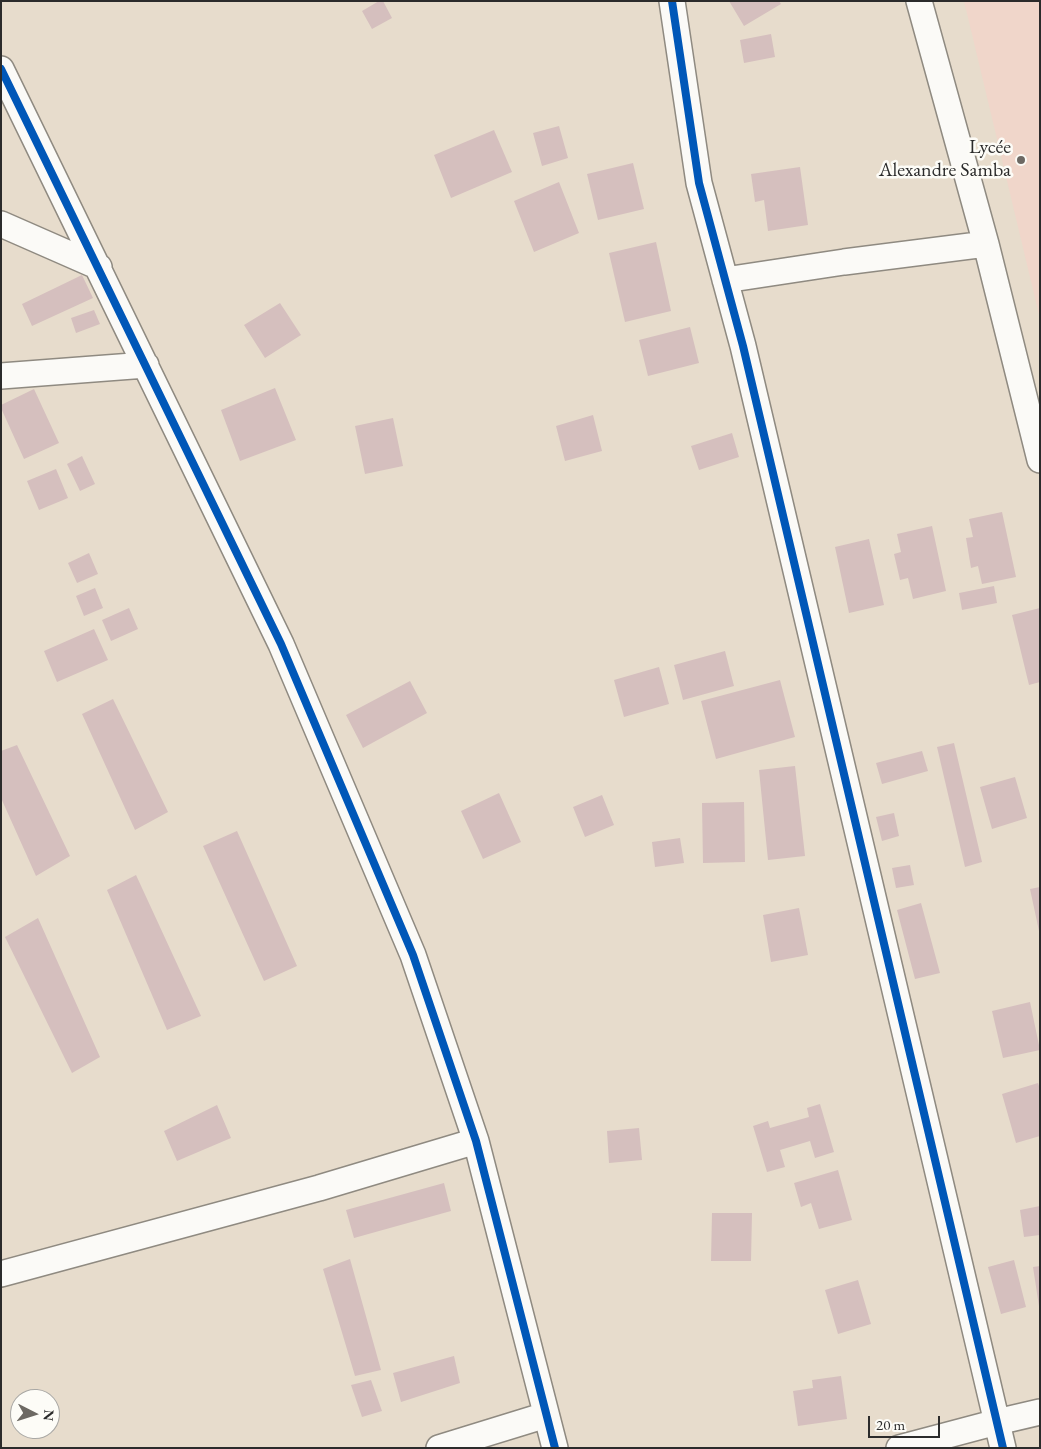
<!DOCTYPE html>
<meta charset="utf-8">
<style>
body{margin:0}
#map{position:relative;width:1041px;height:1449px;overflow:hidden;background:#e7dccc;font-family:"EB Garamond",serif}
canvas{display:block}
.frame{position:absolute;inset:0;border:2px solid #2b2b2b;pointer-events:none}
.north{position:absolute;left:10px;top:1389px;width:50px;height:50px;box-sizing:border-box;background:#fdfcf7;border:1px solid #a9a8a5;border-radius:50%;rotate:95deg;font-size:14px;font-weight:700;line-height:20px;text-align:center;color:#2b2b2b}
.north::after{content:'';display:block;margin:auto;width:18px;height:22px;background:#6d6963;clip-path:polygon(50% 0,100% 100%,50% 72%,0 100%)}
.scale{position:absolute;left:868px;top:1416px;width:72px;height:22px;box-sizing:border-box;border:2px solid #2b2b2b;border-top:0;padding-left:6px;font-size:15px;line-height:18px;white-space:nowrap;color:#2b2b2b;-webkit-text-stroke:4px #fdfcf7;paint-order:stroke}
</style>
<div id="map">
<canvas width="1041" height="1449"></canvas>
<div class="frame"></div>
<div class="north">N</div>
<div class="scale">20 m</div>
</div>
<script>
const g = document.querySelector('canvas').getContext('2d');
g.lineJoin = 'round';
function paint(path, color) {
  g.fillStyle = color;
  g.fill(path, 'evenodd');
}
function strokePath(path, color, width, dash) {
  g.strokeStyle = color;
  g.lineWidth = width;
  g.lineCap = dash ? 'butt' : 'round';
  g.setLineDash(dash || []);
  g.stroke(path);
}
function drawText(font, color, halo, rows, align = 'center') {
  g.font = font + ' "EB Garamond",serif';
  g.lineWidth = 5;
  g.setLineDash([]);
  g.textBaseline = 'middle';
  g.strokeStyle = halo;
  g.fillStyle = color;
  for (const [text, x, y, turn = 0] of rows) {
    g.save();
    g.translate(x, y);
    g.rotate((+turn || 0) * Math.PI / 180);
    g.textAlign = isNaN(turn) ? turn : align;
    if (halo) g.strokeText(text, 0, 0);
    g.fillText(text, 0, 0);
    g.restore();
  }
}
const built = new Path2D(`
 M964 1H1040V319Z`);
const building = new Path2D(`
 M379 1H383L392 18 372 29 362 11Z
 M729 1H779L781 4 744 26Z
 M771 34 775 57 744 63 740 40Z
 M559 126 568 158 542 166 533 133Z
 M494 130 512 172 451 198 434 155Z
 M633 163 644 209 598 220 587 174Z
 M800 167 808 225 768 231 764 200 755 202 751 174Z
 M559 182 579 233 534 252 514 201Z
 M656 242 671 311 625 322 609 253Z
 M82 275 93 298 32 326 22 304Z
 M280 303 301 335 265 358 244 325Z
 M94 310 100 324 76 333 71 318Z
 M690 327 699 363 648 376 639 340Z
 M275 388 296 440 240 461 221 410Z
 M34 389 59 443 24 459 1 408V405Z
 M593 415 602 451 565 461 556 426Z
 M393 418 403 466 365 474 355 426Z
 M732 433 739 457 699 470 691 446Z
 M82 456 95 484 80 491 67 464Z
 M56 469 68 498 39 510 27 481Z
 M1002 512 1016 577 982 584 978 566 971 568 966 538 973 537 969 519Z
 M932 526 946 591 913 599 908 578 900 580 894 554 901 552 897 534Z
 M869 539 884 605 849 613 835 547Z
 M89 553 98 574 77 583 68 563Z
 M994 586 997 603 962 610 959 593Z
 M95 588 103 608 84 616 76 596Z
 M129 608 138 629 111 641 102 620Z
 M1040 608V682L1029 685 1012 615Z
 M94 629 108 660 57 682 44 651Z
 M725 651 734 686 683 700 674 665Z
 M659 667 669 704 624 717 614 680Z
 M780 680 795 737 716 759 701 701Z
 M410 681 427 713 363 748 346 715Z
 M113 699 168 812 135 830 82 714Z
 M954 743 982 862 965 867 937 747Z
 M17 745 70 856 36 876 1 798V751Z
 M922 751 928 771 882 784 876 763Z
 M795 766 805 856 768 860 759 770Z
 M1015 777 1027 818 992 829 980 787Z
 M499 793 521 842 483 859 461 811Z
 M602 795 614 825 585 837 573 807Z
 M744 802 745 862 703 863 702 803Z
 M894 813 899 836 882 841 876 817Z
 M237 831 297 966 264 981 203 846Z
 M680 838 684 863 655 867 652 842Z
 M910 865 914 885 896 888 892 868Z
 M136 875 201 1016 167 1030 107 890Z
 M1040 887V931H1039L1030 889Z
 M921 903 940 973 915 979 897 910Z
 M799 908 808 955 771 962 763 915Z
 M38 918 100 1057 72 1073 5 937Z
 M1030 1002 1040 1050 1003 1058 992 1011Z
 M1038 1083 1040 1089V1136L1016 1143 1002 1094Z
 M820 1104 834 1152 815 1158 810 1141 780 1150 785 1167 767 1172 753 1126 768 1121 770 1128 809 1117 807 1108Z
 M217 1105 231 1138 177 1161 164 1131Z
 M639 1128 642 1160 609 1163 607 1131Z
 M838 1170 852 1220 819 1229 811 1203 801 1207 794 1183Z
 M444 1183 451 1211 354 1238 346 1210Z
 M1040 1206V1235L1024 1237 1020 1210Z
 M712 1213H752L751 1261H711Z
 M350 1259 381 1370 355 1376 323 1269Z
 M1014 1260 1026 1307 1001 1314 988 1267Z
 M1040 1266V1306H1039L1033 1267Z
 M858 1280 871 1324 838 1334 825 1290Z
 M454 1356 460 1383 401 1402 393 1373Z
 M841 1376 847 1419 798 1426 793 1391 813 1388 812 1380Z
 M371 1380 382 1411 362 1417 351 1385Z`);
const minor = new Path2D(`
 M672 1 699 183 743 346 1003 1448
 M919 1 986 244 1040 460
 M1 69 281 644 413 955 476 1141 555 1448
 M1 224 99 267
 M725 280 844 262 986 244
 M1 376 146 365
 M1 1274 319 1188 476 1141
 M439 1448 546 1415
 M899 1448 997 1422 1040 1412`);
const cycleway = new Path2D(`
 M672 1 699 183 743 346 1003 1448
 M1 69 281 644 413 955 476 1141 555 1448`);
const markers = [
 [1021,160,5,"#6d6963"]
];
const poiNames = [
 ["Lycée",1011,148],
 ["Alexandre Samba",1011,171]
];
paint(built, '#f0d6ca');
paint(building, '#d5bfbe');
strokePath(minor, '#8f8a81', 28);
strokePath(minor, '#fbfaf7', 25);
strokePath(cycleway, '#0057b8', 8);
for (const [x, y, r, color] of markers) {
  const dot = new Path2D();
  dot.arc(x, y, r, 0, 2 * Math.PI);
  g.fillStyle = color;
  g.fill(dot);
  strokePath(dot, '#fdfcf7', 2);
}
drawText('20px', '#2b2b2b', '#fdfcf7', poiNames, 'right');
</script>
